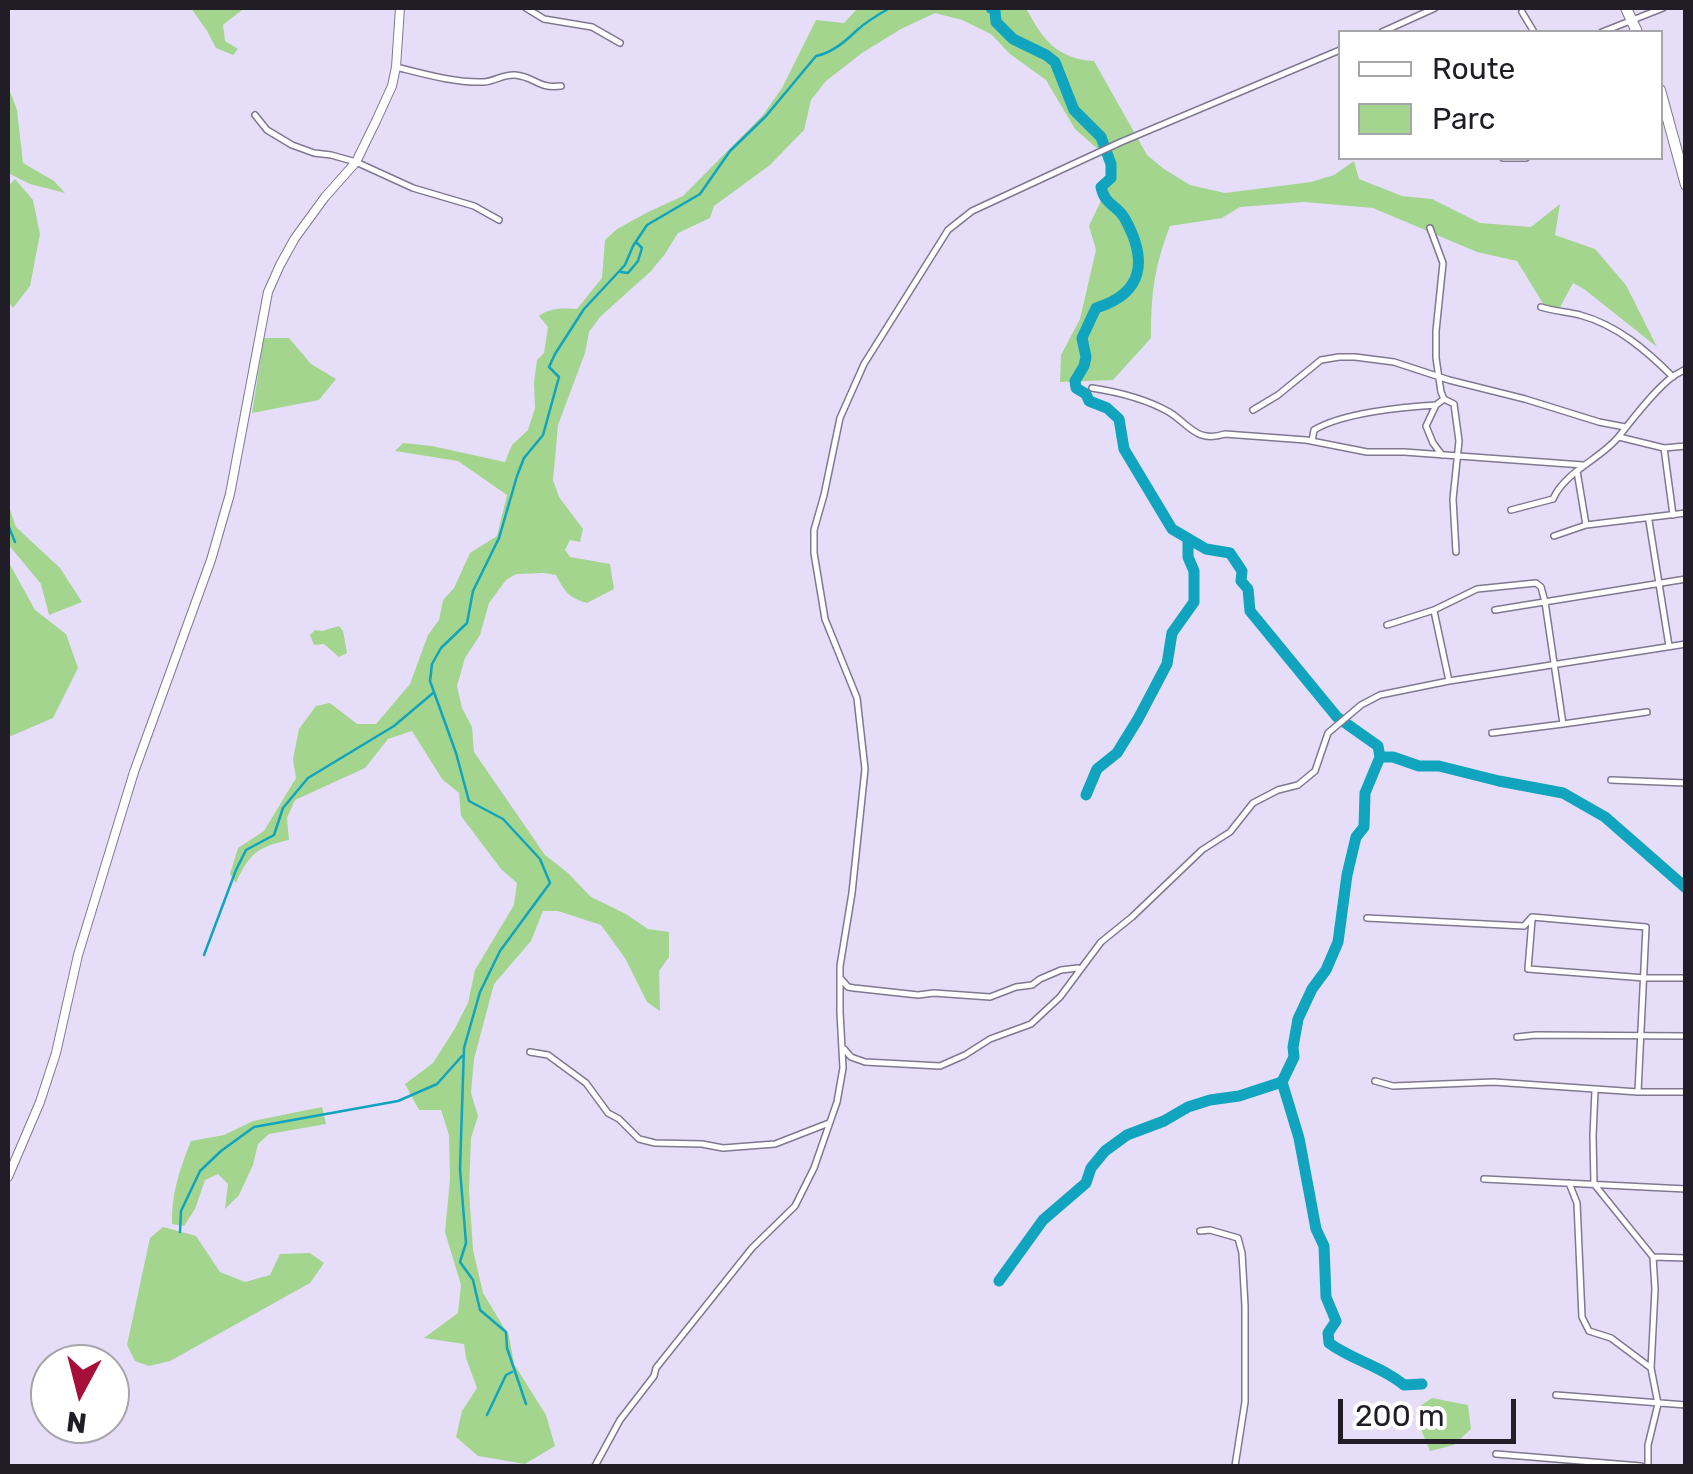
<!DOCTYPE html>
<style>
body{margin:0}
#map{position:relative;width:1693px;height:1474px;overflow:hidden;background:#e6def9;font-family:Rubik,sans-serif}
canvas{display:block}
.frame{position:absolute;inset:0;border:10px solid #201d27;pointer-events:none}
.legend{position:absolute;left:1338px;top:30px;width:325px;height:130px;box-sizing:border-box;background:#fff;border:2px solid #a6a5a9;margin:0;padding:12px 18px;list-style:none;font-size:30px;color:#201d27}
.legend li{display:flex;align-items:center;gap:20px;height:50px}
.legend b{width:50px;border:2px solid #a6a5a9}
.north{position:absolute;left:30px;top:1344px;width:100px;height:100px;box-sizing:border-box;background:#fff;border:2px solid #a6a5a9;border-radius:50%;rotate:187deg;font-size:28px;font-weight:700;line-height:40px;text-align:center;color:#201d27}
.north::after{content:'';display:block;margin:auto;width:35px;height:45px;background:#a70e3a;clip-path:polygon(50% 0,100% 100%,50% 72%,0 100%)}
.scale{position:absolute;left:1338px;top:1399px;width:178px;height:45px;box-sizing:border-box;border:5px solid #201d27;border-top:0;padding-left:12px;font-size:30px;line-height:35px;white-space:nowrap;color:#201d27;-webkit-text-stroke:8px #fff;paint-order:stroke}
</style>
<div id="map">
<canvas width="1693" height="1474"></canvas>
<div class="frame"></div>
<ul class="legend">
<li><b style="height:12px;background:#fff"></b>Route</li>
<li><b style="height:28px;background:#a3d58e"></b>Parc</li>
</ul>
<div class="north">N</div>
<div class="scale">200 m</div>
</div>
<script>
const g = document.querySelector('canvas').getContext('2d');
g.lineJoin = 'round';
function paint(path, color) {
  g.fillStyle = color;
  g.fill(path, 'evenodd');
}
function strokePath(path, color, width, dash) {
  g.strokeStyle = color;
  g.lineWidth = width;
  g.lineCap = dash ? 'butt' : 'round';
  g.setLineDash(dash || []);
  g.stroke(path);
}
const green = new Path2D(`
 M191 8H223L242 10 223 25 225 41 238 49 233 55 216 48 207 31Z
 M858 8H1026C1042 39 1057 59 1094 61L1147 155 1164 169 1190 185 1225 193 1311 182 1334 175 1354 161 1359 179 1402 196 1432 199 1480 223 1531 227 1560 204 1555 235 1595 249 1626 285 1657 347 1584 289 1573 283 1557 313 1544 305 1517 261 1477 252 1373 208 1304 202 1240 207 1222 218 1170 226C1154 268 1151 294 1151 338L1113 380 1060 382 1061 355 1080 319 1096 250 1089 226 1109 184 1115 164 1075 129 1046 80 1010 54 991 34 962 20 935 13 901 29 862 53 826 81 811 100 804 130 770 165 714 206 710 218 678 233 665 254 651 271 600 317 589 332 585 353 558 425 553 480 559 497 583 529 580 542 570 540 565 550 570 557 610 564 614 589 587 603C569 598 564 591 556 575L544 573 516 574 506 580 489 603 480 635 465 658 457 686 462 708 472 727 474 752 545 855 568 873 591 897 626 914 648 929 669 932V957L659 971 660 1011 647 1002 625 958 601 925 558 911H543L531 941 494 984 474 1059 471 1093 478 1116 471 1138 469 1191 473 1250 483 1293 509 1336 514 1364 546 1415 555 1446 525 1464 478 1456 456 1437 462 1411 477 1388 466 1358 464 1344 424 1338 458 1313 461 1285 445 1232 450 1179 449 1135 441 1110H419L405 1084 433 1063 454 1030 468 1003 475 970 514 905 517 883 501 869 461 816 459 793 442 779 412 731 388 739 365 768 295 800 287 818 289 840C257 847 249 854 236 883L230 874 238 848 264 831 296 778 293 759 299 729 316 706 330 703 357 724H376L410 684 428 635 439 620 443 600 454 588 470 553 497 536 507 495 458 461 395 451 403 443 432 446 505 462 512 445 528 430 535 408 534 382 537 360 544 353 548 327 539 316C549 308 564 308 577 309L602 278 605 240 617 229 648 212 683 196 763 115 782 88 816 20 844 23Z
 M8 86 17 110 23 163 54 181 65 193 30 184 8 173Z
 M15 179 33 200 40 234 30 286 13 308 8 301V186Z
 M264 338H289L311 364 336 379 319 400 252 413Z
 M8 504 16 527 60 568 82 602 49 615 41 584 8 544Z
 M8 561 35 610 66 634 78 668 53 718 11 736H8Z
 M339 626 343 631 347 653 339 657 324 644 314 645 310 635 315 630 322 631Z
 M322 1107 326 1124 269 1134 258 1144 253 1165 239 1195 225 1209 228 1184 218 1174 205 1180 195 1209 184 1226 172 1224C171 1194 180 1168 191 1141L224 1135 253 1121Z
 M163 1227 196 1236 220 1272 245 1282 270 1275 280 1254 310 1253 324 1263 310 1283 170 1361 149 1366 135 1361 127 1345 150 1238Z
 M1432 1398 1468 1405 1471 1429 1454 1445 1430 1451 1417 1420 1420 1406Z`);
const stream = new Path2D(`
 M621 272 628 273 638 261 642 248 636 242
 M8 525 15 542
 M204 955 236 870 246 850 274 835 283 808 308 778 394 726 433 693
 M180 1232 181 1211 200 1171 221 1151 254 1127 398 1101 437 1084 462 1056
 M526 1404 507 1348 506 1332 480 1310 473 1280 460 1262 466 1243 460 1169 464 1048 480 992 500 951 550 883 540 859 503 819 469 801 456 753 430 681 432 664 441 648 467 623 473 591 499 538 517 476 524 458 543 435 559 377 549 367 555 354 584 309 625 265 633 246 647 225 700 194 730 151 766 116 816 56C832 53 845 42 856 31 866 22 879 14 890 8
 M487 1415 506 1375 512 1372`);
const river = new Path2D(`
 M991 8 995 11 996 22 1013 39 1046 55 1055 62 1074 110 1101 137 1111 164V178L1101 187C1105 206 1118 205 1125 219 1147 259 1145 293 1096 308L1082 338 1086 357 1084 366 1075 381 1076 388 1086 394 1089 401 1107 408 1119 419 1124 449 1172 529 1206 549 1230 553 1242 571 1241 581 1248 589 1250 611 1337 717 1378 746 1380 757 1365 793 1364 827 1356 837 1347 875 1338 942 1326 970 1312 989 1298 1019 1293 1047 1294 1057 1282 1082 1299 1138 1316 1229 1324 1246 1326 1297 1336 1321 1328 1333 1329 1343C1352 1360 1381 1366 1404 1385L1422 1384
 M1380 757H1393L1419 766H1439L1499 781 1563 793 1605 817 1686 888
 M1086 795 1097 769 1117 753 1138 719 1167 664 1172 633 1194 602V571L1188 557V539
 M999 1281 1043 1220 1086 1183 1091 1168 1105 1151 1127 1135 1164 1121 1188 1107 1210 1100 1239 1096 1282 1082`);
const street = new Path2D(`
 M526 8 544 19 592 27 620 43
 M1522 12 1534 32
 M1382 32 1435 8
 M1602 32 1663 8
 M396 67C424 74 455 83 484 82 496 81 503 74 515 75 536 77 537 89 561 86
 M255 115 267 130 292 145 314 153 331 155 356 162 413 188 474 206 499 220
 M1503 158H1526
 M1430 228 1443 263 1436 331V358L1441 392 1444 399 1454 404 1459 441 1453 499 1456 552
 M1541 307C1554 311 1567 312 1580 315 1617 325 1646 350 1673 377
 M1092 388C1118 392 1146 399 1169 412 1190 425 1196 443 1225 434L1306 440 1367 452H1404L1583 465
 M1253 410 1278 395 1321 360 1339 357H1355L1394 362 1449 380 1525 399 1599 422 1625 427
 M1619 437 1664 448 1686 446
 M1312 441 1314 430C1342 413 1402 407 1436 405
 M1664 448 1673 515
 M1442 455 1433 443 1426 426 1436 405 1444 399
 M1577 471 1586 525
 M1511 510 1553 499C1566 470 1602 459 1620 435 1634 417 1654 391 1672 377 1676 374 1681 372 1686 369
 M1649 521 1669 646
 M1554 536 1586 525 1686 513
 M1495 610 1686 579
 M1434 611 1449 681
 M1387 625 1434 610 1477 589 1536 583 1541 587 1545 602 1563 724 1492 733
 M1563 724 1647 712
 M1611 780 1686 783
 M1367 918 1524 926 1532 917 1646 927 1638 1092
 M1532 920 1528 969 1645 978H1686
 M841 979 848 987 854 988 918 995 934 993 990 997 1016 987 1032 985 1040 979 1061 970 1078 968
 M1517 1037 1536 1035 1686 1036
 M844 1049 851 1057 865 1062 940 1066 965 1055 990 1039 1031 1024 1060 997 1101 942 1132 917 1202 850 1230 832 1253 803 1278 790 1298 785 1315 771 1328 733 1361 705 1380 695 1449 681 1686 644
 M530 1052 548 1055 586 1083 608 1113 619 1119 639 1139 655 1143 702 1144 723 1148 775 1144 829 1123
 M1375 1081 1393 1086 1494 1082 1638 1092H1686
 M1595 1090 1593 1136 1594 1184 1653 1257 1655 1289 1651 1368 1658 1404 1648 1445V1466
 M1484 1179 1686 1189
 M1569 1183 1577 1203 1582 1317 1589 1331 1611 1338 1651 1368
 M1200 1231 1210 1230 1238 1238 1242 1253 1245 1306V1402L1235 1466
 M1654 1257 1686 1258
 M1556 1395 1686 1405
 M1496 1454 1641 1466
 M595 1466 620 1420 654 1376 656 1368 752 1248 795 1206 814 1168 837 1102 843 1068 840 1012V966L852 893 865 769 857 698 825 619 814 553V530L824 495 840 418 864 364 948 230 972 211 1121 142 1340 50`);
const secondary = new Path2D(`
 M8 1177 40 1102 56 1053 78 955 134 772 211 560 230 494 268 292 280 265 295 238 325 197 356 162 376 121 392 86 396 67 400 8`);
const highway = new Path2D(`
 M1626 8 1637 32
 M1660 90 1686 185`);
paint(green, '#a3d58e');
strokePath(stream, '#11a4be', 2.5);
strokePath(river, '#11a4be', 11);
strokePath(street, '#7f7890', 8);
strokePath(secondary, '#7f7890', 10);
strokePath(highway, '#7f7890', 12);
strokePath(street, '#fff', 5);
strokePath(secondary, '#fff', 8);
strokePath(highway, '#fff', 10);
</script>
